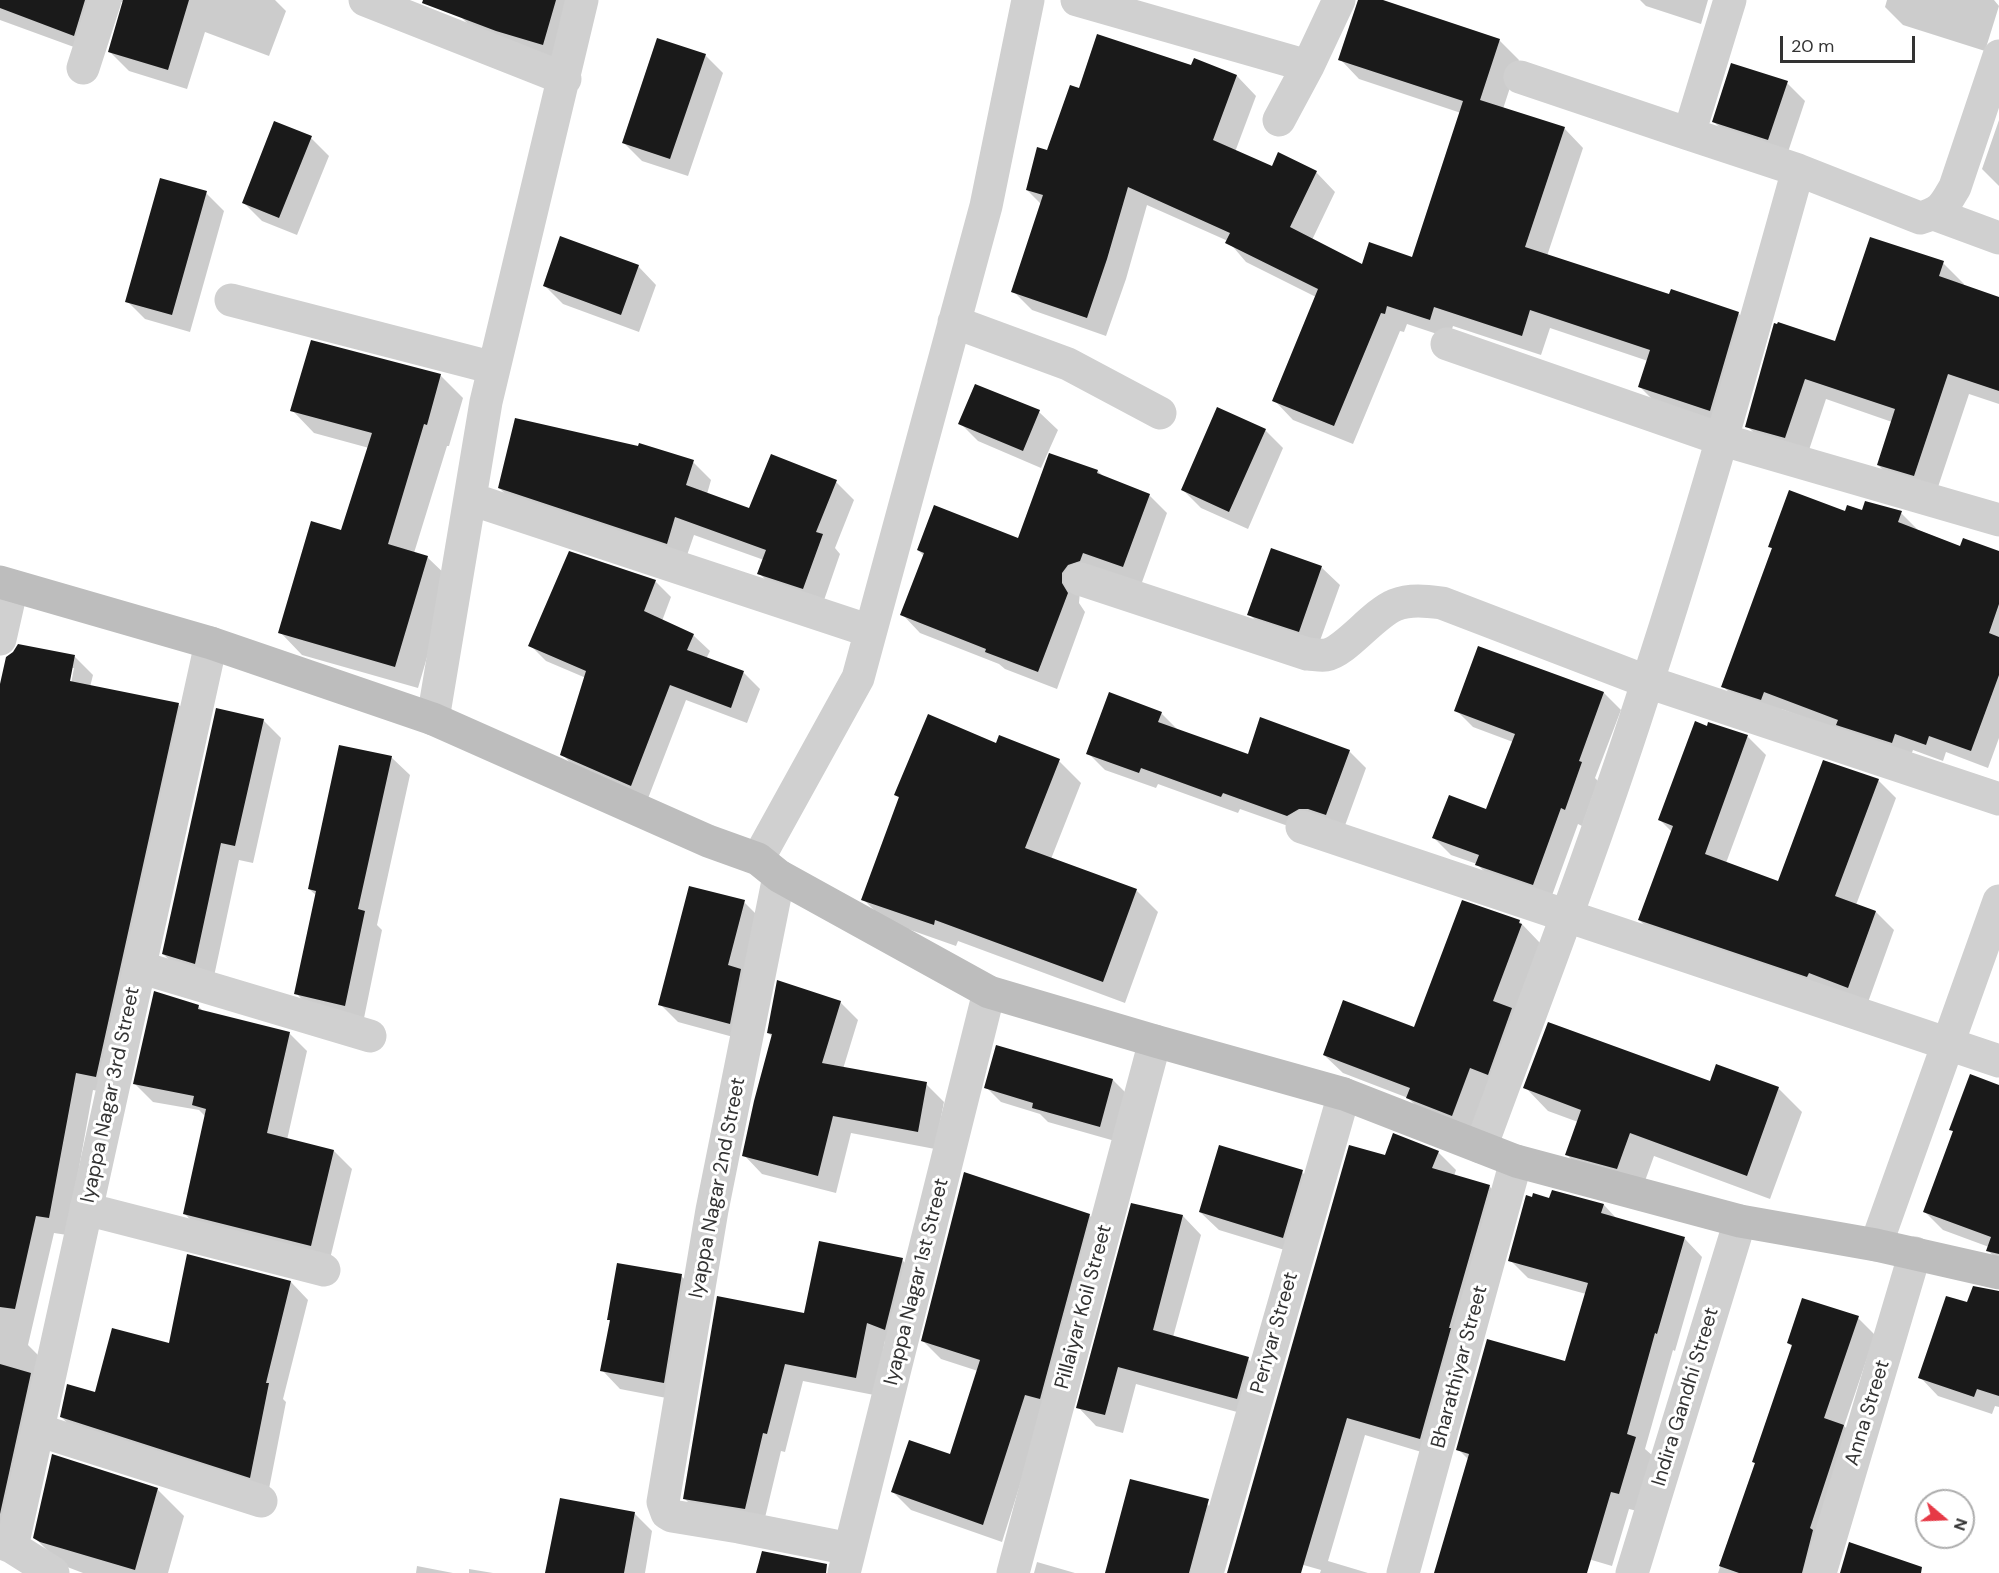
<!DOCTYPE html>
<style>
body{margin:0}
#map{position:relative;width:1999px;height:1573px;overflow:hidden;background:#fff;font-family:"DM Sans",sans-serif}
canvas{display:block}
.north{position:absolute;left:1915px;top:1489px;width:60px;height:60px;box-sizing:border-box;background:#fff;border:2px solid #adadad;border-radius:50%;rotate:109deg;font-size:16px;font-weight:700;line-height:24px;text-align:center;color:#333}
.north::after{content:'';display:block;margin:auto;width:21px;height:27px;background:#e63946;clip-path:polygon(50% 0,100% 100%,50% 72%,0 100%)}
.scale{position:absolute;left:1780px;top:36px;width:135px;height:27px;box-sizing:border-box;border:3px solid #333;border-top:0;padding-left:8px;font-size:18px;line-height:21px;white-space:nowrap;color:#333;-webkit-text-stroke:4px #fff;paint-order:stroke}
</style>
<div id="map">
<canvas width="1999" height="1573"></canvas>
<div class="north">N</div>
<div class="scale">20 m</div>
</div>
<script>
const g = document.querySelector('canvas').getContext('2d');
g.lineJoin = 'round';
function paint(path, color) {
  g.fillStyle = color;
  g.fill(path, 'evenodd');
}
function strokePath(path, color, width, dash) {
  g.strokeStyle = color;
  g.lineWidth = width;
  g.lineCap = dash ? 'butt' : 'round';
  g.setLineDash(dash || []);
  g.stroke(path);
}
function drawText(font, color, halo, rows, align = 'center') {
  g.font = font + ' "DM Sans",sans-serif';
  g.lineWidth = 6;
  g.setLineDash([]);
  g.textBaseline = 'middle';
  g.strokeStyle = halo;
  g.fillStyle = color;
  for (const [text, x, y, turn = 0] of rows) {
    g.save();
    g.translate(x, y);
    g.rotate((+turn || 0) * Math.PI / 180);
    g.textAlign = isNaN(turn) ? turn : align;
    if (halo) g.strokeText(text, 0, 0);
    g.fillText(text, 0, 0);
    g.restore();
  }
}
const shadow = new Path2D(`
 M0 0H275L286 11 269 56 205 32 187 89 129 71 110 52 125 1 112 5 93 54 0 20Z
 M456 0H582L562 64 480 36 460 16Z
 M1359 0H1378L1500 41 1519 60 1503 109 1564 128 1583 148 1547 256 1670 296 1738 313 1757 332 1730 430 1659 406 1640 387 1648 361 1550 328 1541 355 1453 326 1449 338 1407 324 1404 332 1400 331 1353 444 1293 420 1274 400 1316 297 1246 262 1228 241 1147 205 1126 279 1106 336 1032 310 1013 291 1041 204 1027 190 1080 90 1192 67 1194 60 1237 76 1256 96 1235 152 1272 168 1316 172 1335 192 1312 240 1363 266 1413 259 1461 113 1359 79 1340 59Z
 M1640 0H1708L1701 24 1646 6Z
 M1887 0H1994L1999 6 1985 51 1903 25 1885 7Z
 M705 55 723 73 688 176 642 161 624 143Z
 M1787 83 1805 101 1786 158 1732 140 1714 122Z
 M1999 120V186L1982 169Z
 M311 138 329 156 297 235 262 221 244 203Z
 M206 193 224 211 190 332 145 319 127 301Z
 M1943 263 1964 284 1963 286 1999 299V404L1969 394 1935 496 1899 486 1878 465 1892 422 1826 399 1806 459 1768 447 1747 426 1836 343Z
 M638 266 656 285 639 332 563 304 545 286Z
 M440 375 463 398 449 446H447L414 553 427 557 450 579 418 688 302 655 280 632 342 532 369 448 314 433 292 410Z
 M975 386 1039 412 1058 430 1041 468 978 441 960 423Z
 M1265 430 1283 448 1248 529 1201 508 1183 490Z
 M693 462 711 480 707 494 750 510 836 482 854 500 835 548 840 554 822 606 777 592 759 573 764 560 694 535 685 561 518 506 499 488Z
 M1098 471 1105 478 1149 495 1167 513 1141 585 1080 591 1079 603 1085 612 1057 689 1005 669 999 664 920 633 902 614 924 556 918 550 1019 540Z
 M1863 512 1901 513 1918 530 1961 547 1999 553V738L1988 768 1946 752 1943 761 1913 750 1909 760 1846 733 1781 709 1779 716 1740 704 1723 686 1774 550 1770 547 1846 513Z
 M1321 567 1340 585 1317 649 1267 632 1249 614Z
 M655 581 671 597 662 621 693 635 710 651 706 659 744 673 760 689 747 723 686 700 647 801 578 771 562 754 586 678 546 661 530 645Z
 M19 645 75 657 93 675 90 687 178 704 196 722 114 1094 93 1090 67 1235 54 1233 28 1345 39 1356 0 1540V691ZM71 668H74L70 689 67 688Z
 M1604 693 1621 710 1595 778 1598 781 1582 826 1578 824 1550 901 1494 882 1477 864 1451 855 1434 838 1487 811 1513 742 1473 727 1456 710Z
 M1161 713 1178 730 1249 756 1349 751 1366 768 1343 831 1305 832 1240 809 1238 813 1158 784 1156 788 1105 770 1088 753Z
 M263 720 281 738 253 863 239 860 213 981 182 972 163 954Z
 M1709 724 1748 737 1766 755 1726 863 1779 883 1878 780 1896 798 1856 905 1876 912 1894 930 1867 1005 1658 938 1639 920 1672 832 1660 820Z
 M997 744 1059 761 1081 783 1051 859 1136 890 1158 912 1125 1003 958 941 956 946 885 921 863 899 900 799 896 795Z
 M391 757 410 775 377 925 382 930 363 1023 314 1012 296 993 317 896 309 889Z
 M744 902 762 920 748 1041 678 1022 660 1004Z
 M1519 921 1540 943 1470 1133 1426 1116 1408 1098 1343 1073 1324 1055 1415 1029Z
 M840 1002 858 1020 843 1069 926 1084 944 1102 935 1149 851 1133 836 1193 762 1174 744 1155 773 1037 768 1033Z
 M198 1006 204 1012 289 1033 307 1051 287 1140 334 1151 352 1169 329 1263 202 1232 184 1213 206 1117 199 1110 153 1102 135 1084Z
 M997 1047 1113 1080 1128 1095 1115 1141 1048 1122 1040 1114 1001 1102 986 1087Z
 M1710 1083 1778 1088 1802 1112 1770 1199 1654 1156 1641 1192 1590 1178 1566 1154 1578 1122 1548 1111 1525 1087Z
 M1999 1086V1261L1988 1251 1989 1247 1943 1230 1925 1212 1954 1132 1951 1130Z
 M1438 1152 1456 1170 1454 1176 1489 1186 1507 1204 1438 1457 1365 1435 1328 1561 1368 1573H1320L1321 1570 1258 1552 1385 1157Z
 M1302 1172 1320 1190 1301 1255 1219 1230 1200 1212Z
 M1550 1200 1604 1205 1617 1219 1685 1239 1702 1257 1675 1351 1673 1350 1645 1449 1653 1456 1637 1511 1629 1509 1612 1566 1541 1545 1533 1573H1436L1469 1460 1458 1449 1566 1363 1586 1294 1528 1278 1510 1260Z
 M1132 1204 1183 1216 1201 1235 1173 1337 1248 1359 1267 1377 1255 1417 1136 1384 1123 1433 1096 1426 1078 1407Z
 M1089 1215 1107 1233 1043 1412 1002 1542 911 1510 893 1492 950 1456 978 1371 941 1359 923 1341Z
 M902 1260 921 1278 903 1347 885 1341 874 1395 803 1381 785 1452 781 1451 763 1526 702 1516 684 1498 805 1315Z
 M681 1276 700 1294 682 1401 620 1389 602 1370 611 1322 608 1319Z
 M291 1282 308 1300 283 1399 286 1402 268 1494 79 1434 61 1417 170 1345Z
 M1999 1293V1407L1995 1406 1992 1414 1938 1396 1920 1377 1968 1304Z
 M1858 1318 1875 1335 1844 1426 1861 1443 1822 1573H1718L1756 1464 1754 1462 1793 1347 1788 1343Z
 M157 1489 184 1516 168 1573H83L62 1565 35 1538Z
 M1202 1499 1220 1517 1206 1573H1107Z
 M634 1513 652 1531 645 1573H547Z
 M1037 1562 1075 1573H1034Z
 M417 1566 453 1573H416Z
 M469 1569 493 1573H469Z`);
const building = new Path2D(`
 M0 0H85L74 36 0 8Z
 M123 0H189L168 70 108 52Z
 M423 0H556L543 45 496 31 422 3Z
 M1358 0H1383L1500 39 1480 100 1565 127 1525 247 1669 294 1671 289 1739 312 1710 411 1638 387 1650 350 1530 310 1522 336 1434 307 1430 320 1387 306 1385 314 1381 313 1334 426 1272 401 1318 289 1225 243 1230 233 1128 187 1107 259 1087 318 1011 292 1043 195 1026 190 1037 147 1047 150 1070 85 1079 88 1097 34 1191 65 1194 58 1237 75 1213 140 1272 166 1278 152 1317 171 1290 227 1362 264 1369 242 1412 257 1463 101 1338 60Z
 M657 38 706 54 670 159 622 143Z
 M1731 63 1788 81 1768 140 1712 122Z
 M274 121 312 136 279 218 242 203Z
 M160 178 207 191 172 315 125 302Z
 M560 236 639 265 621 315 543 286Z
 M1870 237 1944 261 1939 276 1999 297V391L1948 374 1914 476 1877 465 1895 409 1805 379 1785 438 1745 427 1774 323 1777 324 1778 322 1835 341Z
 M311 340 441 374 427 425 424 424 388 544 428 556 395 667 278 633 311 521 341 530 372 433 290 411Z
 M975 384 1040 410 1023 451 958 424Z
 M1217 407 1266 429 1229 512 1181 490Z
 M515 418 638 446 639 443 694 460 686 485 749 508 771 454 837 480 816 532 823 534 803 589 757 574 766 550 675 517 667 544 498 488Z
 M1049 453 1098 470 1097 473 1150 494 1123 567 1083 553 1080 561 1068 565 1062 573V583L1068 593 1038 672 985 652 986 649 900 615 924 553 917 550 934 505 1018 538Z
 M1789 490 1845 511 1847 505 1862 510 1865 501 1902 511 1898 522 1960 546 1963 538 1999 551V604L1989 633 1999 637V675L1971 751 1929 736 1926 745 1895 734 1892 743 1836 725 1838 720 1764 692 1761 700 1721 687 1772 548 1768 547Z
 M1271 548 1322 566 1299 632 1247 615Z
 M569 551 656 580 644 611 694 634 687 650 744 671 731 708 670 685 631 786 560 755 586 671 528 646Z
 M18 644 75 655 70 681 179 703 96 1077 76 1073 49 1218 36 1216 15 1309 0 1307V684L6 657 13 652Z
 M1478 646 1604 692 1579 761 1582 762 1565 810 1561 808 1533 885 1475 865 1479 855 1432 838 1449 795 1486 809 1515 734 1454 711Z
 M1109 692 1162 712 1158 722 1248 754 1260 717 1350 750 1326 815 1308 809H1299L1287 816 1223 793 1221 797 1141 768 1139 773 1086 754Z
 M216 708 264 719 235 846 221 843 195 964 162 954Z
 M928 714 996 743 999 735 1060 759 1025 848 1137 889 1103 982 935 920 934 925 861 900 899 797 894 795Z
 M1695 721 1707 726 1708 722 1748 735 1705 854 1778 881 1823 760 1879 779 1835 896 1876 911 1848 988 1809 973 1807 977 1638 920 1673 826 1658 820Z
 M339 745 392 756 358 909 365 911 345 1006 294 994 316 891 308 889Z
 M689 886 745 900 728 965 741 969 730 1024 658 1005Z
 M1462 900 1520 920 1519 923 1522 924 1493 1001 1512 1008 1488 1075 1470 1068 1452 1116 1406 1098 1410 1088 1323 1055 1343 1000 1414 1027Z
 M777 980 841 1001 822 1063 927 1082 918 1132 833 1116 818 1176 742 1156 754 1101 772 1034 767 1033Z
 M154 991 199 1005 198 1009 290 1032 267 1133 334 1150 311 1246 183 1214 206 1109 192 1105 194 1096 133 1084Z
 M1548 1022 1710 1081 1716 1064 1779 1087 1747 1176 1630 1133 1617 1169 1565 1155 1581 1110 1523 1088Z
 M996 1045 1113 1079 1100 1127 1032 1108 1033 1103 984 1088Z
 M1970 1074 1999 1085V1254L1986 1251 1991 1237 1923 1212 1953 1131 1949 1130Z
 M1393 1133 1439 1151 1432 1168 1490 1185 1449 1328H1451L1420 1439 1347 1418 1301 1573H1227L1349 1145 1385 1155Z
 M1219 1145 1303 1170 1283 1238 1199 1212Z
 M964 1172 1090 1214 1040 1399 1025 1395 983 1525 891 1492 909 1440 950 1454 980 1360 921 1341Z
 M1552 1190 1604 1204 1601 1213 1685 1237 1657 1334 1655 1333 1627 1434 1636 1437 1619 1494 1611 1492 1587 1573H1434L1469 1454 1456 1450 1487 1339 1565 1361 1588 1283 1508 1261 1526 1195 1532 1197 1533 1193 1549 1198Z
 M1131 1203 1183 1215 1153 1330 1249 1357 1237 1399 1118 1367 1105 1415 1076 1408Z
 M819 1241 903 1258 885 1330 867 1323 856 1378 785 1364 767 1434 763 1433 745 1509 683 1499 717 1296 804 1313Z
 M187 1254 291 1281 266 1383H269L250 1478 60 1417 67 1384 95 1392 112 1328 169 1343Z
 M617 1263 682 1274 664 1383 600 1371 610 1320H607Z
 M1973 1286 1999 1291V1396L1977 1389 1974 1397 1918 1378 1946 1296 1967 1302Z
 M1802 1298 1859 1316 1824 1418 1844 1425 1810 1528 1813 1530 1802 1573H1739L1719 1566 1755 1463 1752 1462 1792 1345 1787 1343Z
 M0 1364 31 1373 0 1514Z
 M52 1454 158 1488 135 1570 40 1542 33 1538Z
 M1130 1479 1209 1499 1189 1573H1105Z
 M560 1498 635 1512 624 1573H545Z
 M1849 1542 1922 1567 1921 1573H1840Z
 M762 1551 827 1564 826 1573H756Z`);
const street = new Path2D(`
 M365 0 565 79
 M1077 0 1308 66
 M1730 0 1689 134 1798 170 1920 218C1942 212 1944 206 1955 187L1999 56
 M83 68 105 0
 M1520 77 1689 134
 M1279 120 1308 66 1339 0
 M1934 214 1999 238
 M231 300 494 368
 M954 322 1068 364 1160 413
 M1447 344 1723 440 1999 520
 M471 499 870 631
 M1080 579 1307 654C1313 654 1320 656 1326 655 1345 652 1373 614 1395 605 1410 599 1426 601 1442 603L1648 682 1999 799
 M0 639 12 586
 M433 719 486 402 582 0
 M1302 827 1999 1061
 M758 859 858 678 986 206 1028 0
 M779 876 712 1210 663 1502 667 1513 672 1516 739 1527 850 1549
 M139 967 370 1036
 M1481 1147C1538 992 1598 838 1648 680 1703 512 1750 341 1798 170
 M86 1209 324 1270
 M1876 1245 1999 901
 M38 1430 261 1501
 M0 1542 12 1547 53 1573
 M12 1547 211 643
 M844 1573 989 992
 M1013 1573 1155 1041
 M1207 1573 1344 1094
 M1403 1573 1516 1161
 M1632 1573 1740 1221
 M1820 1573 1915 1253`);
const secondary = new Path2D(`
 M0 582 211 643 433 719 708 841 758 859 779 876 989 992 1155 1041 1344 1094 1516 1161 1740 1221 1876 1245 1999 1273`);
const streetNames = [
 ["Iyappa Nagar 3rd Street",111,1095,-78],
 ["Iyappa Nagar 2nd Street",718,1188,-79],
 ["Iyappa Nagar 1st Street",917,1282,-76],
 ["Pillaiyar Koil Street",1084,1307,-75],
 ["Periyar Street",1275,1333,-74],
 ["Bharathiyar Street",1460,1367,-75],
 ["Indira Gandhi Street",1686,1397,-73],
 ["Anna Street",1868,1413,-73]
];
paint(shadow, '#0003');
paint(building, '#1a1a1a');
strokePath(street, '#d0d0d0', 33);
strokePath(secondary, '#bdbdbd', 33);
drawText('20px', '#333', '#fff', streetNames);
</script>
